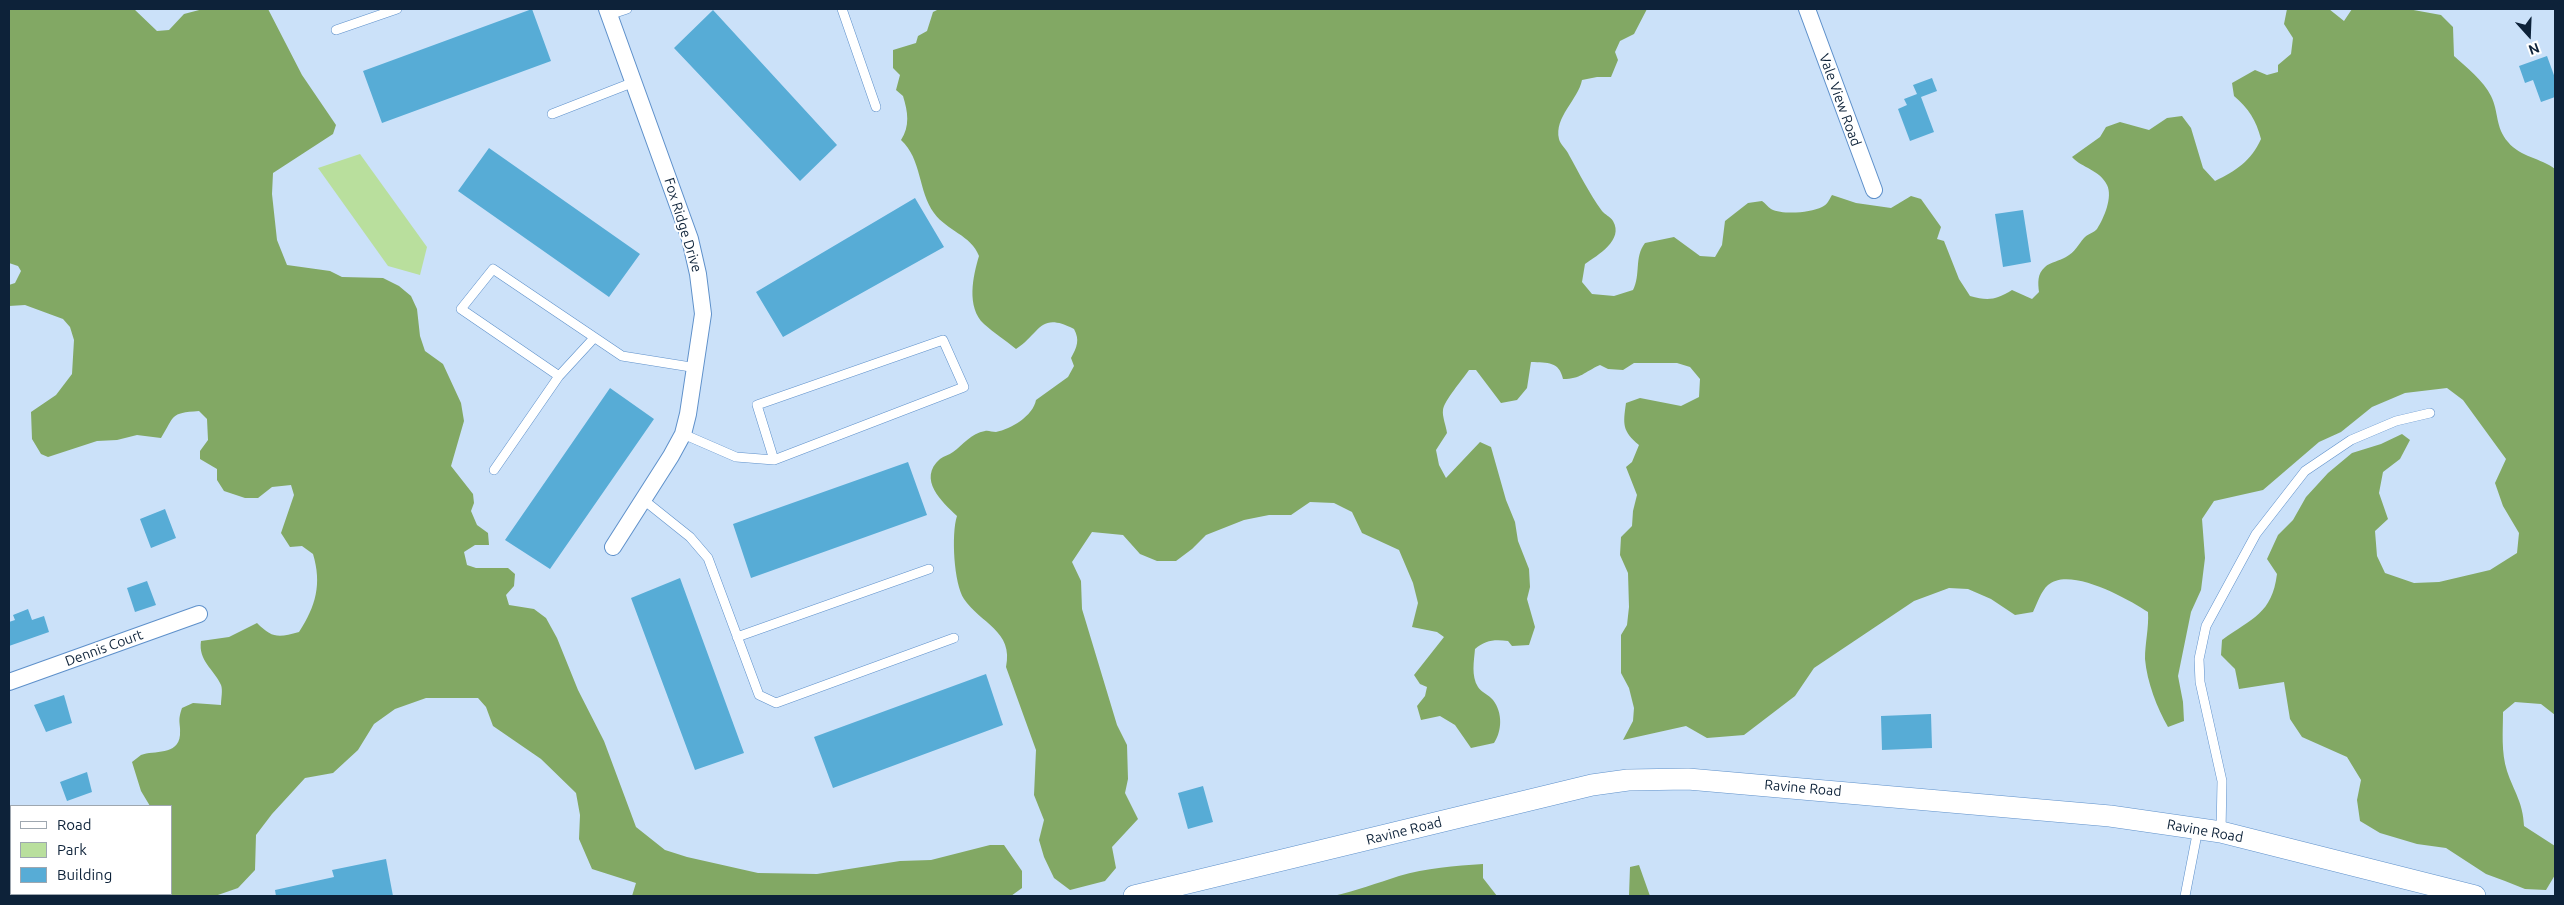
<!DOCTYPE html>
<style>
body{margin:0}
#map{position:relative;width:2564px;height:905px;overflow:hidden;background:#cbe1f9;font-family:Ubuntu,sans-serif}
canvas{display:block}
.frame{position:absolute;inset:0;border:10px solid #0d2239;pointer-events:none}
.legend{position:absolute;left:10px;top:805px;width:162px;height:90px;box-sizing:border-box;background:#fff;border:1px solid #9ea7b0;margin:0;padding:6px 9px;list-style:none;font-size:15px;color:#0d2239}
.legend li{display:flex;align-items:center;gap:10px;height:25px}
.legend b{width:25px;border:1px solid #9ea7b0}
.north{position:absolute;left:2504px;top:10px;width:50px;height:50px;-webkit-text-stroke:4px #fff;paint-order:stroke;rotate:160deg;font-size:14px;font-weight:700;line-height:20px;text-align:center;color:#0d2239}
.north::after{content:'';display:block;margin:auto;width:18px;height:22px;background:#0d2239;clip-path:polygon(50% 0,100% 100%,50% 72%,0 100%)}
</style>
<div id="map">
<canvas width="2564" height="905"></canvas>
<div class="frame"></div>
<ul class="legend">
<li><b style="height:6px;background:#fff"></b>Road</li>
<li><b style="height:14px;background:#b9df9d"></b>Park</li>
<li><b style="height:14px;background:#57acd6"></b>Building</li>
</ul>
<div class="north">N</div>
</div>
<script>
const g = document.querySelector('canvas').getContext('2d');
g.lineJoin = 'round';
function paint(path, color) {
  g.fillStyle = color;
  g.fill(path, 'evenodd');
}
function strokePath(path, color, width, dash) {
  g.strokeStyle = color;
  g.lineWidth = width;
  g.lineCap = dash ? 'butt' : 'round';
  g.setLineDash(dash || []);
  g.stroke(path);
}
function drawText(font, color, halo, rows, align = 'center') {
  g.font = font + ' Ubuntu,sans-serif';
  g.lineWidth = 4;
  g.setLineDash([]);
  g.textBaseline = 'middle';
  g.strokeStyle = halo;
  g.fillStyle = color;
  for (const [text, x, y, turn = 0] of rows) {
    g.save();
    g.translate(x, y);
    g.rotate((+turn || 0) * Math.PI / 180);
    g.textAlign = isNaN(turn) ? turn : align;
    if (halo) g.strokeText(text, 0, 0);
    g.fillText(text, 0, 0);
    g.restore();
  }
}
const green = new Path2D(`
 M360 154 427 247 420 275 388 266 318 168Z`);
const forest = new Path2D(`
 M9 9H134L157 31 169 30 184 14 203 9H268L302 75 336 125 333 134 273 173 272 194 277 240 287 265 330 271 342 277 383 278 399 286 411 296 417 309 420 336 425 351 443 364 461 403 464 421 451 466 473 494 474 503 471 511 477 525 488 533 489 545H475L464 552 467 565 476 568H508L515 574 514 586 506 595 509 605 534 609 546 618 557 638 578 690 604 741 636 827 665 850 687 857 758 873 817 874 900 861 931 860 990 845H1004L1022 871V888L1011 896H632L636 883 592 869 579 839 580 815 576 793 541 759 493 726 486 707 478 698H426L395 709 374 724 358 750 333 773 305 778 272 814 256 835 255 870 238 888 215 896H169L166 894H171V806H150L141 791 132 762C135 760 138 757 141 755 154 750 178 756 180 735 181 723 177 722 182 708L193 703 221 705C221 699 223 690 221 685 214 669 198 661 201 641L229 637 257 623C272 638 278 638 299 632 316 606 322 584 313 554L302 546 290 547 281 533 294 495 291 485 272 487 258 498H245L224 491 217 480V469L200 459V451L208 440 207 419 199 411C169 413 175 416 161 438L137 435 117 440 97 441 48 457 41 454 32 439 31 412 56 395 72 374 74 340 70 327 63 319 25 305 9 306V285L15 283 21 271 18 266 9 263Z
 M939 9H1647L1634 34 1620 41 1615 52 1618 60 1611 77H1597L1582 80C1578 100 1554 117 1559 139 1560 144 1567 150 1569 155 1579 173 1589 193 1602 211 1605 215 1610 216 1613 221 1624 240 1598 255 1585 264L1582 282 1592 294 1614 296 1633 290C1641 275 1634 257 1645 243L1674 237 1700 256 1715 257 1722 245 1725 221 1748 203 1762 201C1765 203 1768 207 1771 209 1783 215 1810 213 1822 207 1827 205 1829 200 1832 195L1856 203 1891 208 1911 196 1921 199 1941 227 1937 239 1944 241 1959 279 1970 296C1988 301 1996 300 2012 290L2032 299 2039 292C2038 283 2037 274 2045 267 2050 262 2060 261 2066 257 2075 252 2078 245 2084 238 2087 234 2094 233 2097 229 2104 218 2113 197 2107 185 2100 170 2082 168 2072 157L2100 137 2106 127 2120 122 2149 130 2167 118 2182 116 2191 128 2203 168 2215 181C2236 171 2251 161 2261 139 2256 120 2249 109 2234 96L2232 83 2255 70 2267 75 2278 72V65L2291 54 2293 38 2284 24 2287 9H2329L2344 21 2352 9H2408L2441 15 2453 27 2454 56C2466 67 2484 81 2491 96 2499 112 2495 127 2508 142 2520 157 2541 158 2555 169V715L2541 704 2515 702 2503 712C2503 732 2501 752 2507 771 2514 792 2523 802 2524 826L2555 846V875L2546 890 2525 889 2505 881 2486 874 2446 848 2417 844 2380 833 2360 821 2357 800 2361 780 2347 757 2302 737 2290 719 2284 682 2239 689 2235 669 2221 655 2222 640C2252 618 2272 614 2277 574L2267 559 2278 535 2293 520 2306 497 2328 473 2352 453 2381 444 2402 434 2410 440 2400 459 2383 472 2379 493 2388 519 2375 531 2377 556 2385 573 2414 583 2439 582 2490 570 2517 553 2519 533 2503 506 2495 483 2506 459 2463 400 2447 388 2405 393 2372 407 2341 432 2319 442 2263 490 2214 501 2202 519 2205 558 2201 590 2191 612 2178 676 2183 702 2184 721 2168 727C2157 708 2147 682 2145 659 2145 643 2149 628 2148 612 2127 598 2069 566 2048 585 2041 591 2037 604 2033 612L2015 615 1991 599 1968 589 1949 588 1914 601 1814 668 1795 696 1744 735 1707 738 1686 726 1623 740 1633 721 1634 708 1629 688 1621 673V635L1627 625 1629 607 1628 573 1620 555 1621 537 1632 526 1633 511 1637 495 1626 467 1632 462 1639 445C1622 431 1623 424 1626 403L1640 398 1681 406 1699 397 1700 379 1690 367 1677 363H1634L1623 370 1608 369 1600 365C1584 372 1581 379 1563 379 1559 361 1548 363 1531 362L1527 388 1517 400 1501 403 1476 370H1469C1462 380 1444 401 1443 410 1442 416 1446 426 1447 433L1436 450 1439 465 1446 478 1480 442 1491 447 1506 500 1515 522 1518 541 1529 569 1530 587 1527 599 1535 627 1529 645 1512 646 1508 641C1495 639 1485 640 1475 649 1474 661 1471 676 1478 687 1481 692 1489 695 1493 700 1503 713 1502 731 1494 743L1471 748 1455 725 1440 716 1421 720 1417 706 1425 696 1427 687 1420 684 1414 675 1444 637 1437 632 1412 627 1418 603 1413 583 1399 550 1362 533 1352 512 1334 503 1310 502 1291 515H1269L1244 520 1206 535 1192 549 1176 561H1157L1140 554 1123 535 1092 532 1072 562 1081 581 1082 609 1117 725 1127 745 1128 779 1125 793 1138 819 1112 847 1116 868 1105 881 1070 890 1054 878 1044 857 1039 840 1044 820 1034 795 1036 750 1006 667C1014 631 980 623 964 599 954 584 951 534 957 516 942 502 917 479 940 459 944 456 949 455 953 452 963 445 971 433 985 431 988 430 992 432 996 432 1011 429 1033 416 1036 400L1068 377 1074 366 1071 358C1077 347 1080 340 1074 329 1039 311 1041 333 1016 349 1005 340 994 333 984 324 966 307 973 276 979 256 971 235 947 231 934 213 918 191 922 159 901 140 910 126 908 112 903 96L896 90 900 75 893 68V50L916 43 918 36 927 31 933 12Z
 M1483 864V878L1497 896H1333C1356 891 1377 883 1399 876 1426 868 1455 866 1483 864Z
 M1639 865 1650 896H1629L1630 867Z`);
const building = new Path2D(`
 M532 9 551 61 382 123 363 71Z
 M713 10 837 145 800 181 674 48Z
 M2547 56 2555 78V97L2541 102 2533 80 2525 83 2519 66Z
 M1932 78 1937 91 1921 97 1934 132 1910 141 1898 109 1907 105 1904 99 1917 94 1913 85Z
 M489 148 640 254 609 297 458 191Z
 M915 198 944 247 783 337 756 292Z
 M2023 210 2031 262 2003 267 1995 214Z
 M610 388 654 419 550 569 505 540Z
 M908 462 927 515 751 578 733 524Z
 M165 509 176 538 151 548 140 519Z
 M680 578 744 753 695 770 631 598Z
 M147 581 156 605 135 612 127 588Z
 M28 609 32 620 44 616 49 632 9 646V622L15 620 13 615Z
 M986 674 1003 725 833 788 814 737Z
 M64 695 72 723 46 732 34 705Z
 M1931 714 1932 748 1882 750 1881 716Z
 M87 772 92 792 67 801 60 782Z
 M1203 786 1213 822 1188 829 1178 793Z
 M386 859 393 896H276L275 890 334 877 332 870Z`);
const service = new Path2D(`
 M842 9 876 107
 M609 15 627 9
 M336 30 397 9
 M552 114 634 82
 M559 376 594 338
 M683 434 736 457 774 460 964 387 943 340 757 405 774 460
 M494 470 559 376 461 309 493 269 622 356 697 368
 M645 501 690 537 708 558 759 695 776 703 954 638
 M737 637 929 569
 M2221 832 2222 781 2200 682 2199 659 2206 626 2256 534 2305 471 2351 440 2396 421 2430 413
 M2185 896 2198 829`);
const minor = new Path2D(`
 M607 9 690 239 698 274 703 314 688 414 683 434 671 456 613 547
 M1807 9 1874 190
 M9 682 199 614`);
const tertiary = new Path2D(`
 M1134 896 1592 785 1628 780 1688 779 2110 816 2221 832 2475 896`);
const secondary = new Path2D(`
 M9 840 11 846
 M29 894 30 896`);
const streetNames = [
 ["Vale View Road",1840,100,70],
 ["Fox Ridge Drive",683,225,73],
 ["Dennis Court",104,648,-20],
 ["Ravine Road",1803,788,5],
 ["Ravine Road",1404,831,-14],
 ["Ravine Road",2205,831,10]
];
paint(green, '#b9df9d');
paint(forest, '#82a864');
paint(building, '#57acd6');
strokePath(service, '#5e90ca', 10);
strokePath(minor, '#5e90ca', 18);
strokePath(tertiary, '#5e90ca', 22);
strokePath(secondary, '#5e90ca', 25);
strokePath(service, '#fff', 9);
strokePath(minor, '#fff', 16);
strokePath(tertiary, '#fff', 21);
strokePath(secondary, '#fff', 24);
drawText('14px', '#0d2239', '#fff', streetNames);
</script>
